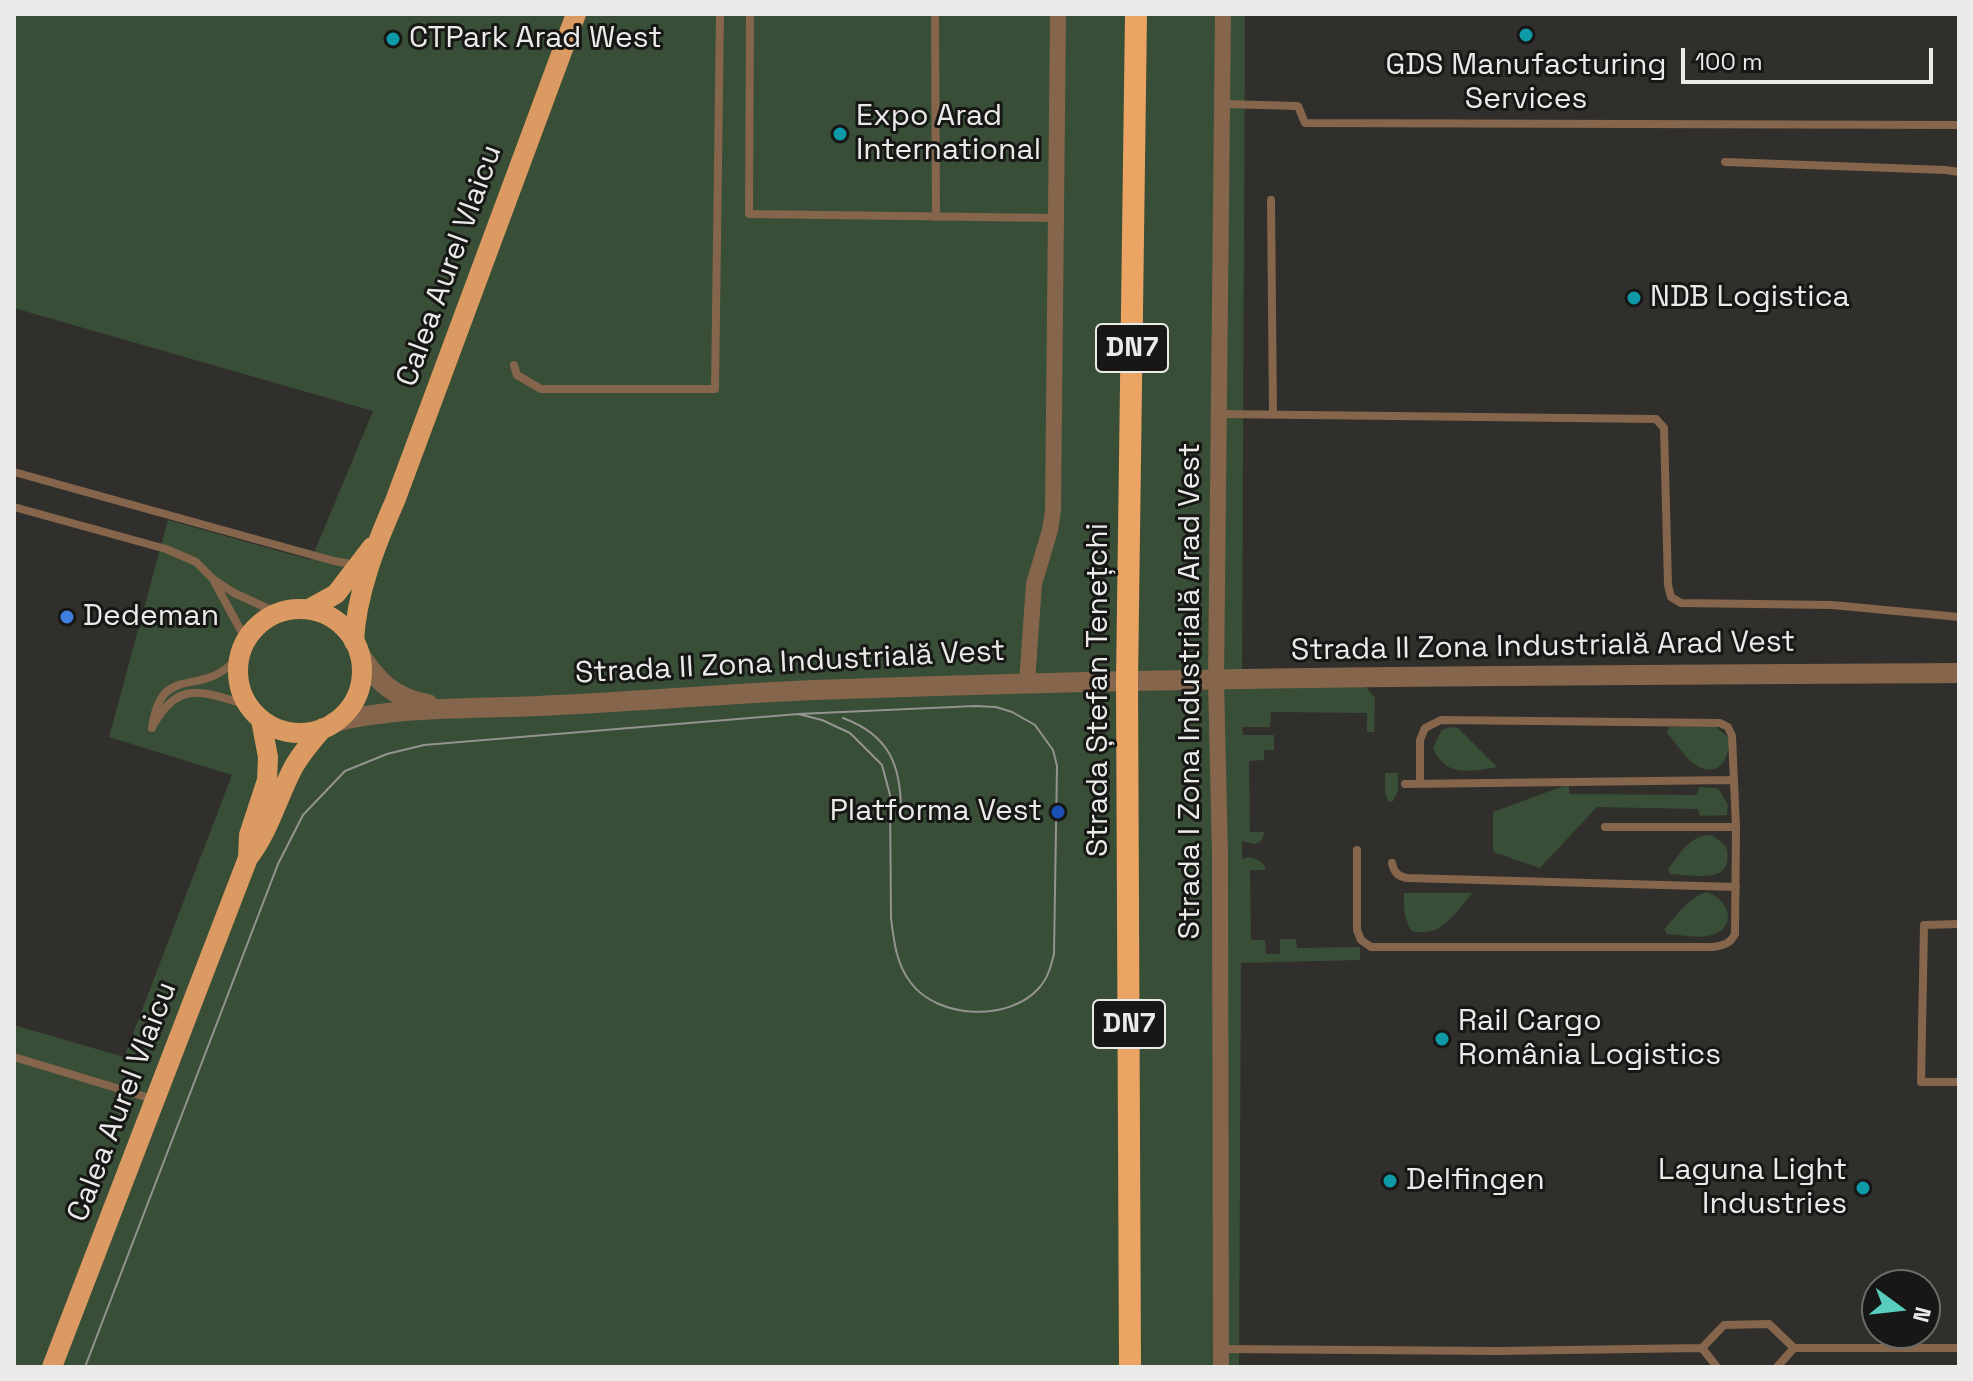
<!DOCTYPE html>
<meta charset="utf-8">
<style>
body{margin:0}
#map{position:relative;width:1973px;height:1381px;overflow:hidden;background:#302f2c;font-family:"Space Grotesk",sans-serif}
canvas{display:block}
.frame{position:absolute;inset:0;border:16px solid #eaeae8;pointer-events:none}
.north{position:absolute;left:1861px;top:1269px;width:80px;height:80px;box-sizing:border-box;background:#171716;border:2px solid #6b6b6a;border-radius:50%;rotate:105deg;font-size:22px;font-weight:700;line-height:32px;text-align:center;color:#eaeae8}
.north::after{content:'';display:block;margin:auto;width:28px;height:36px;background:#59cebf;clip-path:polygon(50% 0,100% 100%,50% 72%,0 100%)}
.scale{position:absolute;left:1681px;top:48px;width:252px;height:36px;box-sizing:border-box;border:4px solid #eaeae8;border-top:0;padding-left:10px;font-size:24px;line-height:28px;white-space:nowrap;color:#eaeae8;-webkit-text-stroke:6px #171716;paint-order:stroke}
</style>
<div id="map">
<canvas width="1973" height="1381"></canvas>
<div class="frame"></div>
<div class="north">N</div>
<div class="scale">100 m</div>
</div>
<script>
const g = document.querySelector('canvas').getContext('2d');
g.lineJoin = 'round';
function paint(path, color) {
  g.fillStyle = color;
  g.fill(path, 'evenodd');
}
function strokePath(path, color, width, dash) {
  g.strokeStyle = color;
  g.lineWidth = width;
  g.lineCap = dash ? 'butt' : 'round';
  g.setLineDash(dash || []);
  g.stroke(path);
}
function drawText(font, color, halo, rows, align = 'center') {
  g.font = font + ' "Space Grotesk",sans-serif';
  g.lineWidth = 6;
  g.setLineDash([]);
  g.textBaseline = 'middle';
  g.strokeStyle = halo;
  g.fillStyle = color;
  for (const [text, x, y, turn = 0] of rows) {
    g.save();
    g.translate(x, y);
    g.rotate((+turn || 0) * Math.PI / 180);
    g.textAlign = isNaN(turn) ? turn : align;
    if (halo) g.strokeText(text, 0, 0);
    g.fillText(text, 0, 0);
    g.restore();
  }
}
const green = new Path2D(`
 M14 14H1245L1242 687 1365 686 1375 698 1374 732H1367V713L1271 712 1270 727H1242L1243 735H1274V750H1264V760L1249 761 1250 832H1265L1261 841 1255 844 1242 841V859C1251 855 1258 859 1265 866V870H1250L1251 940H1265L1266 954H1280V939H1296L1297 948 1360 947V960L1241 963 1239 1367H14V1025L124 1057 232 775 109 737 168 520 311 560 373 411 14 308Z
 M1450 727 1458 728 1497 767C1470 772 1444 777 1433 747L1442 730Z
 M1669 727H1716L1729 738C1730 756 1721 777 1699 767 1687 761 1676 743 1667 733Z
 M1385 773H1398V791L1393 801 1389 802 1385 794Z
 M1569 784V794L1697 795 1699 787 1718 788 1728 805 1727 815 1700 816 1698 809 1597 807 1540 868 1493 852V812Z
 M1712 835 1726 846C1736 886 1695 875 1670 874L1668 869C1681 853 1689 835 1712 835Z
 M1707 892C1733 901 1737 932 1707 936 1695 938 1680 935 1667 934L1664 929C1677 916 1689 896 1707 892Z
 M1404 893H1473C1453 914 1443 938 1412 931 1403 918 1404 907 1404 893Z`);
const service = new Path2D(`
 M750 14 749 214 1056 218
 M935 14 936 217
 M1223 104 1298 106 1305 123 1959 125
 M1725 162 1946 170 1959 172
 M1271 200 1273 415
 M514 365 517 375 541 389H715L720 14
 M1218 414 1656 419 1664 428 1668 585 1671 597 1681 603 1832 605 1959 617
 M14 472 334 561 357 565
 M14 507 166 549 196 562 213 579 234 593 269 609 287 610
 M215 583 246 640
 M154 724C180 678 205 693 248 705
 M152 728C161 665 194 695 228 667 232 664 236 658 240 653
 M1405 784 1734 780
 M1605 827H1736
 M1357 850V930L1361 940 1371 947H1713C1724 945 1730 944 1735 934L1736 827 1732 736 1728 727 1720 723 1441 720 1425 728 1420 740V783
 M1392 863C1394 872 1397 876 1407 878L1736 887
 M1959 924 1924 925 1921 1082H1959
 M14 1057 156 1100
 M1794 1348H1959
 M1221 1349 1498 1351 1702 1348
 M1717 1367 1702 1348 1724 1325 1769 1324 1794 1348 1777 1367`);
const minor = new Path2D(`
 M1027 682 1034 584 1050 530 1053 511 1058 14
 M1221 1367 1220 855 1216 681 1223 14`);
const tertiary = new Path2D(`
 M359 653C377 681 393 698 428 704
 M334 722C401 706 470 709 538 706 630 702 722 694 815 690 1196 676 1578 675 1959 673`);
const primary = new Path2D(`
 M309 609 336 594 372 547
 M238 671a62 62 0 1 1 124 0a62 62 0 1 1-124 0Z
 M354 642C356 594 376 544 395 501L576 14
 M248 858 249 835 267 780 268 757 261 720
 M52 1367 248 858C269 831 277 799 293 768 301 753 312 741 323 728`);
const trunk = new Path2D(`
 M1130 1367 1127 681 1136 14`);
const tram = new Path2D(`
 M843 718C889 735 901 765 901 811
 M85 1367 278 864 303 815 345 771 387 754 424 745 798 714 975 706 996 707 1012 712 1035 725 1053 750 1057 766 1054 954C1051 966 1048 978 1039 988 1009 1022 938 1019 911 983 896 964 894 941 891 918L890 795 882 765 850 733 822 720 798 714`);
const markers = [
 [1526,35,8,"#0f9aa8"],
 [393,39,8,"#0f9aa8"],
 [840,134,8,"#0f9aa8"],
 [1634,298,8,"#0f9aa8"],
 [67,617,8,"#3f7fe0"],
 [1058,812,8,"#1a4fb4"],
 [1442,1039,8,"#0f9aa8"],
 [1390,1181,8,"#0f9aa8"],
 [1863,1188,8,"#0f9aa8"]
];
const shields = [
 [1132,348,72],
 [1129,1024,72]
];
const shieldNames = [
 ["DN7",1132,348],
 ["DN7",1129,1024]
];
const poiNames = [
 ["CTPark Arad West",409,39],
 ["GDS Manufacturing",1526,66,"center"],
 ["Services",1526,100,"center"],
 ["Expo Arad",856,117],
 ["International",856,151],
 ["NDB Logistica",1650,298],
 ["Dedeman",83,617],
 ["Platforma Vest",1042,812,"right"],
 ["Rail Cargo",1458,1022],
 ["România Logistics",1458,1056],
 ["Laguna Light",1847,1171,"right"],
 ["Industries",1847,1205,"right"],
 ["Delfingen",1406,1181]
];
const streetNames = [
 ["Calea Aurel Vlaicu",450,266,-70],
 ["Strada II Zona Industrială Arad Vest",1543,647,-1],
 ["Strada II Zona Industrială Vest",790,663,-3],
 ["Strada Ștefan Tenețchi",1099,690,-90],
 ["Strada I Zona Industrială Arad Vest",1191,691,-90],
 ["Calea Aurel Vlaicu",123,1102,-69]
];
paint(green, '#394e36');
strokePath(service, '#85654b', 8);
strokePath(minor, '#85654b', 16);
strokePath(tertiary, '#85654b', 20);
strokePath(primary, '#db9a61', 20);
strokePath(trunk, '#eca465', 22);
strokePath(tram, '#949391', 2);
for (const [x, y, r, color] of markers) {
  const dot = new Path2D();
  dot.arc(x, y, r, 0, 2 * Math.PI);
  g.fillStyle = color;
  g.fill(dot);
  strokePath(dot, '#171716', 3);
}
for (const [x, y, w] of shields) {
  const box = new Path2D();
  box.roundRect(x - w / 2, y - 24, w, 48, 6);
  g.fillStyle = '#171716';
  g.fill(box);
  strokePath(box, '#eaeae8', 2);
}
drawText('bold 28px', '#eaeae8', null, shieldNames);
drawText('30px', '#eaeae8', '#171716', poiNames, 'left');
drawText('30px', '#eaeae8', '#171716', streetNames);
</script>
